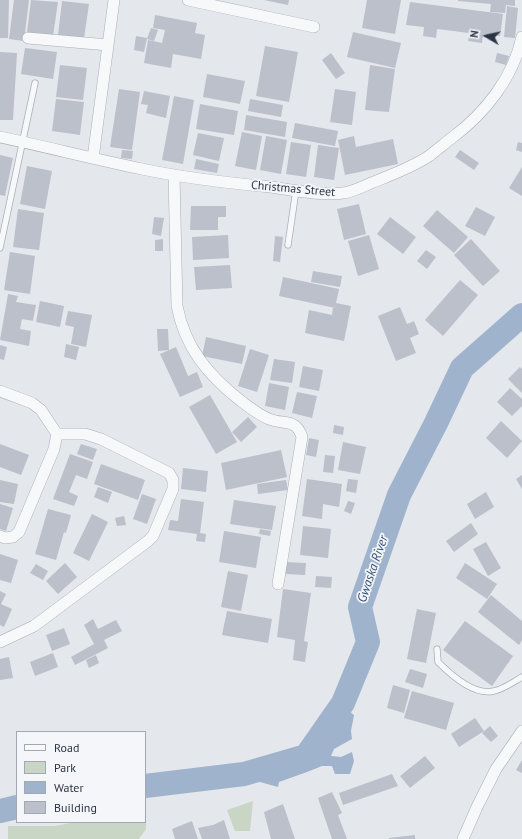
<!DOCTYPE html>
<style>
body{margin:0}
#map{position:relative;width:522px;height:839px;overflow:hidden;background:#e4e7ec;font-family:"PT Sans",sans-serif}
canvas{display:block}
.legend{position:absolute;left:16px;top:731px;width:130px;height:92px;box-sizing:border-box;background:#f4f6f9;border:1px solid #a4a8b1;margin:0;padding:5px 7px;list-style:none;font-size:12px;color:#2b3445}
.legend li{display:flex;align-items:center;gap:8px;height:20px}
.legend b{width:20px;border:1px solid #a4a8b1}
.north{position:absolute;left:466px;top:16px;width:40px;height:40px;-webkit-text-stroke:3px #f4f6f9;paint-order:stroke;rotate:279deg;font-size:11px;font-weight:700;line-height:16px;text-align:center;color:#2b3445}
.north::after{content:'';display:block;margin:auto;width:14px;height:18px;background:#2b3445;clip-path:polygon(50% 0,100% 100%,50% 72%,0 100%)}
</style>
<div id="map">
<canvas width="522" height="839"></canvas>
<ul class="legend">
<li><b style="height:5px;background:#f7f8fa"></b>Road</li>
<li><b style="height:11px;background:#c9d6c5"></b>Park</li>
<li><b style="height:11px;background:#9fb4cc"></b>Water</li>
<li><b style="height:11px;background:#bbc0ca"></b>Building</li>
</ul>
<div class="north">N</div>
</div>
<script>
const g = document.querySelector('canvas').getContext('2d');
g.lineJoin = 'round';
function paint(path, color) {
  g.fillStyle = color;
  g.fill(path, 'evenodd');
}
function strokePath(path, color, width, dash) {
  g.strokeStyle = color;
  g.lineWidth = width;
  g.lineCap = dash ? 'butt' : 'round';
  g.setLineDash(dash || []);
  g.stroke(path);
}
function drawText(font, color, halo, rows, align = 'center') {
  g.font = font + ' "PT Sans",sans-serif';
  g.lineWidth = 3.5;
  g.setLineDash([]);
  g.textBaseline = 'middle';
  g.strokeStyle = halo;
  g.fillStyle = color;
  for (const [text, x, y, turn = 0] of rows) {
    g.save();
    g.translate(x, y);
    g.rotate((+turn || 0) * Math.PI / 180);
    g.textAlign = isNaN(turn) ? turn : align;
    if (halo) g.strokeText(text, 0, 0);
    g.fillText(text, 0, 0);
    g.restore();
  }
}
const green = new Path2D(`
 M253 801 250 831H235L227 810Z
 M145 812 146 813V829L139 839H8V826H55L75 822H145Z`);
const water = new Path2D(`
 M343 707 354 715 351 731 352 739 334 749 331 756 341 757 352 752 354 761 350 774H335L332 766H322L307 772 279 782 278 787 260 782 256 774 310 758Z`);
const river = new Path2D(`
 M145 786 244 774 306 756 343 703 368 642 360 607 399 495 436 423 462 368 522 315
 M0 811 17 807`);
const building = new Path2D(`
 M0 0H9L8 38H0Z
 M14 0H29L24 41 9 39Z
 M31 0 58 2 53 36 27 33Z
 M264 0H289L288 5Z
 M367 0H401L395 34 362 28Z
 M458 0H515V6L506 5 505 13 490 12 491 4 458 1Z
 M62 1 89 4 84 38 58 35Z
 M410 2 503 14 500 36 483 34 482 43 468 41 469 33 437 29 436 38 423 36 424 27 406 25Z
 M507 6 518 8 515 38 504 37Z
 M155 15 197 23 195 33 205 35 201 59 173 54 171 68 144 63 148 40 162 43 165 30 153 28Z
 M151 28 158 30 154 41 147 39Z
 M353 32 401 43 395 68 347 57Z
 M136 36 147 38 144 52 134 50Z
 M265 46 298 52 289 102 256 96Z
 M25 48 57 52 53 79 21 74Z
 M0 52 17 53 13 120H0Z
 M331 53 345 73 336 79 322 60Z
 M497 53 509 56 506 65 495 62Z
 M60 65 87 68 83 100 56 97Z
 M370 65 395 69 389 112 365 110Z
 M207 74 245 81 240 104 203 97Z
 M119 89 140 92 132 150 110 147Z
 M335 89 356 92 352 125 330 122Z
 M144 91 170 96 166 118 146 113 148 105 141 104Z
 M174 96 194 100 183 164 162 160Z
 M56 99 84 102 80 135 52 131Z
 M250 99 283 105 281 117 248 111Z
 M200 104 238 111 234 135 196 129Z
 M246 115 287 122 285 137 244 130Z
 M295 123 338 131 335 146 292 138Z
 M242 132 262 136 256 170 235 166Z
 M198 133 224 138 219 161 193 155Z
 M266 136 287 140 281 174 260 170Z
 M354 136 356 147 393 139 398 164 345 175 338 140Z
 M291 142 311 145 306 177 286 174Z
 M518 142 522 143V152L516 150Z
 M318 145 339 148 334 180 314 177Z
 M122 150 133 151 132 159 121 158Z
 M460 150 479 163 474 170 455 157Z
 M0 155 13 158 5 196 0 195Z
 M196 159 219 164 217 173 194 169Z
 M27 166 52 171 45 209 20 204Z
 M522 167V196L509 188Z
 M359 204 366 234 344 240 337 209Z
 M191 206H226V217H218V230H190Z
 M476 207 495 217 485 236 465 226Z
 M18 209 44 213 39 250 13 247Z
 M437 210 468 237 454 253 423 226Z
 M154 217 164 218 161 236 152 234Z
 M390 217 416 237 403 254 377 234Z
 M228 235 229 258 193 260 192 237Z
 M369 235 379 269 358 276 348 241Z
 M275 236 283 237 280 262 273 261Z
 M163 239V251H155V240Z
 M471 239 500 271 483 286 454 255Z
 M426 250 436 257 427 269 417 261Z
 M10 252 35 256 30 294 4 290Z
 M230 265 232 288 196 290 194 267Z
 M313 271 342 276 340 287 311 282Z
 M283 277 339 289 336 303 351 306 344 341 305 333 309 310 332 315 333 308H335L279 296Z
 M460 280 478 295 443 336 425 320Z
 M8 294 18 296 16 302 36 305 33 321 22 319 20 329 31 331 29 346 0 340Z
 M40 301 64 306 60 327 36 322Z
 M400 307 407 324 414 321 419 334 410 338 416 353 396 361 378 316Z
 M68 311 92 315 86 347 71 344 74 327 65 325Z
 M157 329H168L169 350 158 351Z
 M206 337 246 346 242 364 202 356Z
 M66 344 79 347 76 360 64 357Z
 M0 345 7 347 4 360 0 359Z
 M176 347 188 376 197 372 203 387 180 397 160 354Z
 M250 349 269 355 257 392 238 386Z
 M274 359 295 362 292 383 270 380Z
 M303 366 323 370 319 391 299 387Z
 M520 367 522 369V393L508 379Z
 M269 383 289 387 285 410 265 406Z
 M510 388 522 399V406L512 416 497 402Z
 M297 392 317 396 312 418 292 413Z
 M210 395 237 442 216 454 189 407Z
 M248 417 257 427 241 442 232 432Z
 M501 421 522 441 507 458 486 438Z
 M334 425 344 427 343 435 333 433Z
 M309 438 319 440 316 457 306 455Z
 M343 442 366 447 360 474 338 470Z
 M0 444 29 455 21 475 0 467Z
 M81 444 97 449 93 460 77 454Z
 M281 450 287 477 226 490 221 463Z
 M70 454 93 462 87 479 76 475 69 492 78 496 74 506 53 499Z
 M325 455 335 456 333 473 323 472Z
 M101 464 145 480 138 500 94 484Z
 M183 468 208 471 206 492 181 489Z
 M522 475V489L516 479Z
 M307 479 342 484 339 507 323 504 322 519 302 516Z
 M348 479 358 480 356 493 346 491Z
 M0 480 18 484 14 504 0 502Z
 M286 480 288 490 258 494 257 484Z
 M98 487 112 492 108 503 94 497Z
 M486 492 494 507 475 519 467 504Z
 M142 494 156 499 147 524 133 519Z
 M181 499 204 502 200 533 206 534 205 542 196 541 197 534 168 530 170 520 178 521Z
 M234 500 276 506 272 530 230 524Z
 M348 501 355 503 351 514 344 511Z
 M0 504 13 508 6 531 0 529Z
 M48 509 71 515 66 533 64 532 56 560 35 554Z
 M92 514 108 522 89 561 73 553Z
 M124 516 126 525 117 526 115 518Z
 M471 523 478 534 454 552 446 541Z
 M303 526 331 529 328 558 300 555Z
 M260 529 271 531 270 536 259 534Z
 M224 531 261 537 256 568 219 562Z
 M486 542 501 568 488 576 473 549Z
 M0 554 18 560 11 583 0 580Z
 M285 562 306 563 305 575 285 574Z
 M65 563 77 577 58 594 46 581Z
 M465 563 497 584 487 599 456 578Z
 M36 564 48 571 43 580 30 573Z
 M228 571 248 575 241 611 221 607Z
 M316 576 332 577 331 588 315 587Z
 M283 589 311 593 304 641 308 642 305 662 293 660 295 640 277 637Z
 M0 591 6 594 1 604 12 609 4 627 0 625Z
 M491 595 522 621V640L519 645 478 612Z
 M417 609 436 613 426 663 407 659Z
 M227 611 272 619 268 643 222 635Z
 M93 619 98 629 116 620 122 631 104 640 108 648 75 665 71 657 94 644 84 625Z
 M465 621 513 656 492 686 443 650Z
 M64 628 70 644 52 651 46 635Z
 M53 653 58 667 35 676 30 662Z
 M96 655 99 663 89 668 86 660Z
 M9 657 13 678 0 680V659Z
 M410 669 427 674 423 688 405 682Z
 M393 685 410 690 404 713 387 708Z
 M412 691 454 703 446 730 404 718Z
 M475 718 484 731 459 747 451 734Z
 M490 726 498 736 491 742 482 733Z
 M425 756 435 768 410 788 400 776Z
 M522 760V773L516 770Z
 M392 774 398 786 343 805 339 793Z
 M332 792 342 813 338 815 347 839H332L318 798Z
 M283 804 295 839H271L264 812Z
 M224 820 230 839H202L198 828 213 825Z
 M192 821 198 839H175L172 829Z
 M415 835V839H389V838Z`);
const lane = new Path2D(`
 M288 245 296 190
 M0 248 35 83
 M437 649 438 662C451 675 475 696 494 691 504 689 513 682 522 677`);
const street = new Path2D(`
 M188 0 314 27
 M28 38 108 45
 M0 137C47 147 94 159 142 169 184 178 228 183 271 187 292 190 322 196 343 193 352 192 362 187 371 183 391 175 411 168 429 156 437 150 445 143 453 137 485 113 513 78 522 37
 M93 158 114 0
 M174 175 177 306C185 348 208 375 241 401 249 407 259 415 269 419 284 425 296 418 302 437L278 584
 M0 391 32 403 41 410 57 434 54 449 19 532 13 537 5 538 0 536
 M0 642 34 626 148 541 153 536 173 489V480L169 473 101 439 85 434H57
 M463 839 477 807 496 769 522 731`);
const streetNames = [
 ["Christmas Street",293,189,5]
];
const waterNames = [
 ["Gwaska River",373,569,-71]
];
paint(green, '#c9d6c5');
paint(water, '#9fb4cc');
strokePath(river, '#9fb4cc', 24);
paint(building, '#bbc0ca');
strokePath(lane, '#a9aeb7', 7);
strokePath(street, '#a9aeb7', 12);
strokePath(lane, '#f7f8fa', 5.5);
strokePath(street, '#f7f8fa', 11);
drawText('12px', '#2b3445', '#f4f6f9', streetNames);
drawText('italic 13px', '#34527a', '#f4f6f9', waterNames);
</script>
